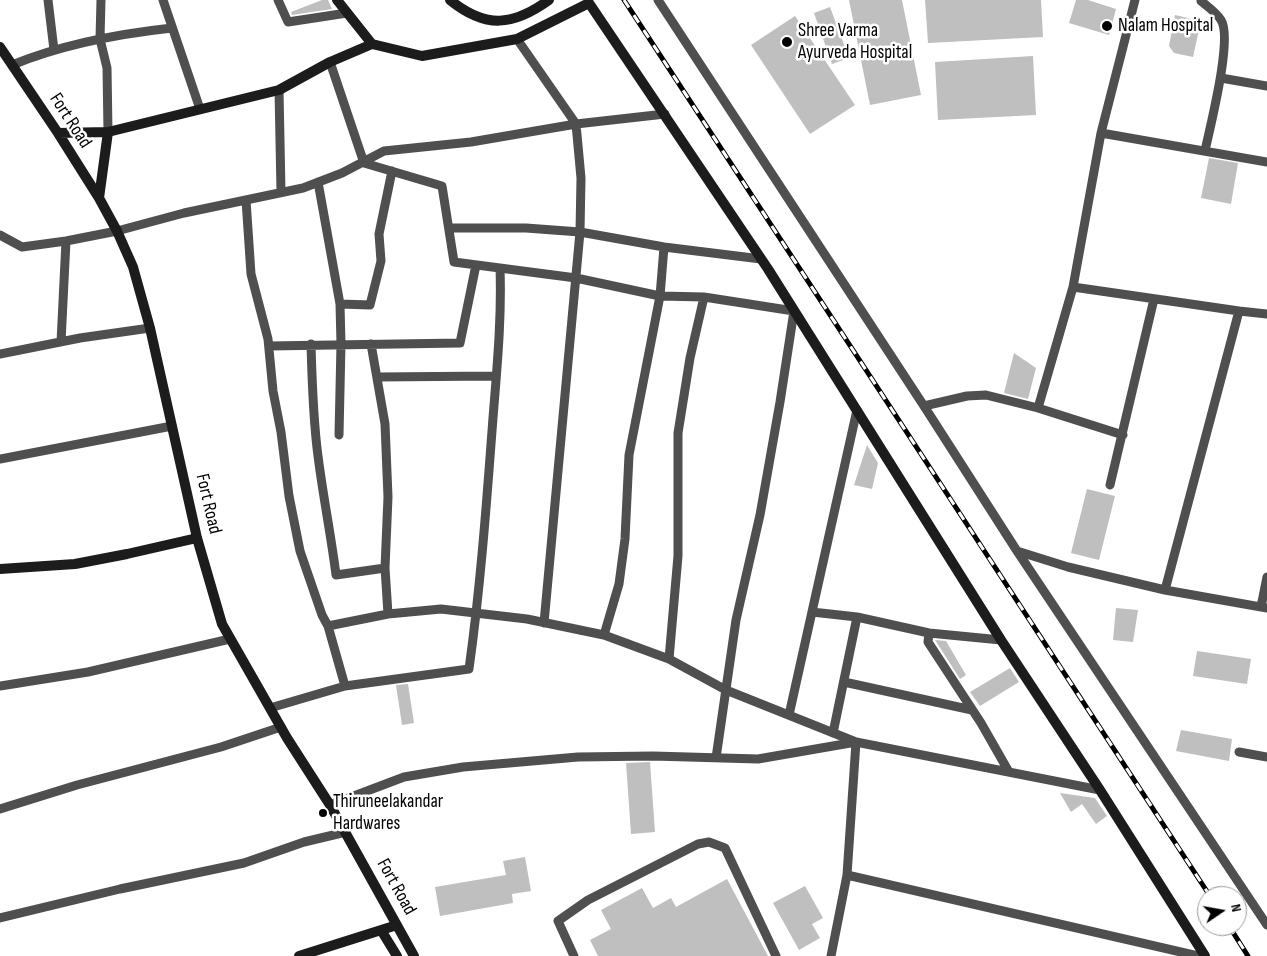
<!DOCTYPE html>
<style>
body{margin:0}
#map{position:relative;width:1267px;height:956px;overflow:hidden;background:#fff;font-family:"Sofia Sans Condensed",sans-serif}
canvas{display:block}
.north{position:absolute;left:1197px;top:886px;width:50px;height:50px;box-sizing:border-box;background:#fff;border:1px solid #999;border-radius:50%;rotate:78deg;font-size:14px;font-weight:700;line-height:20px;text-align:center;color:#000}
.north::after{content:'';display:block;margin:auto;width:18px;height:22px;background:#000;clip-path:polygon(50% 0,100% 100%,50% 72%,0 100%)}
</style>
<div id="map">
<canvas width="1267" height="956"></canvas>
<div class="north">N</div>
</div>
<script>
const g = document.querySelector('canvas').getContext('2d');
g.lineJoin = 'round';
function paint(path, color) {
  g.fillStyle = color;
  g.fill(path, 'evenodd');
}
function strokePath(path, color, width, dash) {
  g.strokeStyle = color;
  g.lineWidth = width;
  g.lineCap = dash ? 'butt' : 'round';
  g.setLineDash(dash || []);
  g.stroke(path);
}
function drawText(font, color, halo, rows, align = 'center') {
  g.font = font + ' "Sofia Sans Condensed",sans-serif';
  g.lineWidth = 5;
  g.setLineDash([]);
  g.textBaseline = 'middle';
  g.strokeStyle = halo;
  g.fillStyle = color;
  for (const [text, x, y, turn = 0] of rows) {
    g.save();
    g.translate(x, y);
    g.rotate((+turn || 0) * Math.PI / 180);
    g.textAlign = isNaN(turn) ? turn : align;
    if (halo) g.strokeText(text, 0, 0);
    g.fillText(text, 0, 0);
    g.restore();
  }
}
const building = new Path2D(`
 M322 0H328L332 9 292 15 291 12Z
 M849 0H902L921 95 870 105Z
 M925 0H1041L1043 37 928 43Z
 M1076 0H1088L1116 9 1109 35 1069 23Z
 M830 7 849 58 832 64 814 13Z
 M1175 15 1201 21 1193 57 1174 53 1169 46Z
 M795 16 855 105 810 134 751 45Z
 M1033 56 1036 115 938 120 935 62Z
 M1209 158 1238 163 1231 204 1201 198Z
 M1014 353 1036 368 1028 399 1004 393Z
 M867 445 878 463 872 489 854 485Z
 M1087 489 1115 496 1099 560 1071 553Z
 M1116 608 1138 610 1133 642 1113 640Z
 M935 640 946 641 966 675 960 679Z
 M1197 651 1251 659 1247 684 1193 676Z
 M1010 668 1019 682 980 706 970 692Z
 M408 684 414 723 402 725 396 685Z
 M1181 730 1232 739 1229 761 1176 751Z
 M650 762 655 832 631 834 626 763Z
 M1060 793 1095 798 1107 816 1096 824 1082 804 1071 812Z
 M525 857 531 891 512 894 513 903 440 916 435 887 506 875 503 861Z
 M727 879 768 956H598L590 940 611 929 601 910 642 888 653 908 671 898 676 907Z
 M805 886 823 918 812 924 820 938 799 950 773 903Z`);
const street = new Path2D(`
 M48 0 54 50
 M101 0 100 39 107 68 108 132
 M163 0 200 109
 M278 0 288 22 347 13
 M658 0 924 406 1017 551 1267 925
 M1201 1C1207 6 1217 13 1221 20 1233 38 1210 127 1205 151
 M517 39 576 124 581 178 580 232 544 623
 M330 62 364 163 442 186 454 262 576 278 660 296 704 297 794 311 780 402 760 515 736 620 716 758
 M12 65C63 44 117 34 172 28
 M1221 78 1267 86
 M279 90 281 192
 M1101 133 1267 162
 M318 182 340 304 341 344 339 435
 M246 200 251 274 268 339 273 391 281 432 289 496 300 551 322 615 328 626 345 686 270 708
 M449 228H526L580 232 664 247 761 259
 M0 235 22 247 66 241 117 231 184 213 303 188 342 173 384 151 471 142 576 124 665 114
 M1073 287 1239 311 1165 590
 M340 304 370 305 381 261 379 234 392 171
 M1239 311 1267 314
 M61 342 66 241
 M311 344C312 382 313 419 318 456 323 496 331 535 336 575L385 568
 M371 344 385 424 388 497 385 568 388 614
 M269 346 460 343 476 265
 M0 354 80 338 150 328
 M377 377 496 376
 M924 406 967 396 986 395 1038 408 1073 287 1101 133 1135 0
 M1038 408 1123 435
 M0 459 172 426
 M1110 485 1154 299
 M1017 551 1068 567 1165 590 1267 608
 M1261 607 1267 577
 M812 612 857 617 929 633 1001 640
 M328 626 388 614 441 609 527 619 604 635 669 659 726 690 856 742 1100 790
 M929 633 928 642 981 723 1009 772
 M604 635 619 584 625 539 629 455 660 296 664 247
 M669 659 678 556V433L690 358 704 297
 M844 682 972 710
 M0 686 88 672 230 639
 M345 686 469 669C480 590 486 511 492 431 496 377 502 323 500 268
 M789 715 857 410
 M833 733 857 617
 M1239 752 1267 757
 M330 805 404 777 463 767 578 757 653 756 758 759 856 742
 M0 809 77 785 221 747 281 727
 M847 875 1198 956
 M0 918 120 889 244 863 304 842 346 832
 M574 956 558 921 588 900 698 844 709 842 725 848 776 956
 M831 956 847 875 856 742`);
const secondary = new Path2D(`
 M337 0 372 44 422 56 517 39 589 3 768 269 1001 640 1100 790 1205 956
 M450 0C486 29 513 26 549 0
 M0 47 58 133 99 198 117 231 133 267 150 328 197 538 222 624 287 738 330 805 414 956
 M58 133 108 132 279 90 330 62 372 44
 M99 198 108 132
 M0 569 75 564 127 554 197 538
 M381 930 397 956
 M299 956 397 925`);
const rail = new Path2D(`
 M624 0 1210 896
 M1229 926 1248 956`);
const markers = [
 [1107,26,6,"#000"],
 [787,42,6,"#000"],
 [323,813,5,"#000"]
];
const poiNames = [
 ["Nalam Hospital",1118,26],
 ["Shree Varma",798,31],
 ["Ayurveda Hospital",798,53],
 ["Thiruneelakandar",333,802],
 ["Hardwares",333,824]
];
const streetNames = [
 ["Fort Road",70,121,57],
 ["Fort Road",208,504,77],
 ["Fort Road",396,887,61]
];
paint(building, '#bfbfbf');
strokePath(street, '#4f4f4f', 9);
strokePath(secondary, '#1c1c1c', 10);
strokePath(rail, '#000', 5);
strokePath(rail, '#fff', 3, [9]);
for (const [x, y, r, color] of markers) {
  const dot = new Path2D();
  dot.arc(x, y, r, 0, 2 * Math.PI);
  g.fillStyle = color;
  g.fill(dot);
  strokePath(dot, '#fff', 2);
}
drawText('19px', '#000', '#fff', poiNames, 'left');
drawText('19px', '#000', '#fff', streetNames);
</script>
